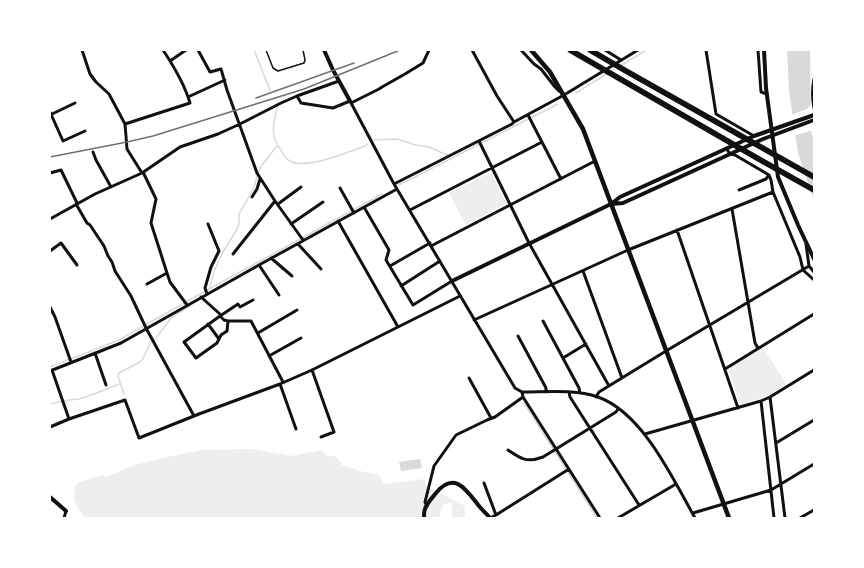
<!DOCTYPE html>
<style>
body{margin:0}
#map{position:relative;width:864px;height:568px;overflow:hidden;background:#fff;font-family:Quicksand,sans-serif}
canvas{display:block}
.frame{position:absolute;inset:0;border:51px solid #fff;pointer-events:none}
</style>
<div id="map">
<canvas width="864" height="568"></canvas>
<div class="frame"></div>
</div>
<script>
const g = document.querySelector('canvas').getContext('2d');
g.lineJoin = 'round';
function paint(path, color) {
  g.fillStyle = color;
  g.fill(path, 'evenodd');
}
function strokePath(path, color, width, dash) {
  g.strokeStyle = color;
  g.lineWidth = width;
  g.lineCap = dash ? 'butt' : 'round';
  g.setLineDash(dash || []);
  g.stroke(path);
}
const green = new Path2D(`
 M489 173H492L506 202V204L466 225 449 193Z
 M763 347 786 384 770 395 761 398 742 404 739 402 729 371 731 367Z
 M251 449 291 456 322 450 326 455 337 457 342 465 364 472 379 475 384 484 425 479V485L465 506V518H452V502L443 505 439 518H86C76 507 73 502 75 486L80 482 102 475 107 477 134 465 163 458 202 450Z`);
const water = new Path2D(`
 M787 50H810L811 131 814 141V201L798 153 789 91Z
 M420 459 422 468 401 471 399 462Z`);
const pier = new Path2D(`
 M812 104 813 110V130L794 136 791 115 807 109Z`);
const stream = new Path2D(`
 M254 50 270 90
 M620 66 646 50
 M576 93 608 73
 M278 105C273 125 269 134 282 152 284 156 286 159 290 161 306 170 348 152 365 146L368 144
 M373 140 397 139 416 145 429 147 447 155
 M258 173 262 165 277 146
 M399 185 558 104
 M209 289 215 269 223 252 236 231 239 224V214L254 188 257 176
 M50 367 119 340 209 289 382 194
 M124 394 118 376 119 373 140 362 143 359 150 343 156 338 171 318 190 306
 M524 403 597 518
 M50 404 69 400 79 399 94 394 119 384`);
const service = new Path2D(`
 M266 50 273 68 278 71 304 63 305 60 303 50`);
const minor = new Path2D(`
 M82 50 90 74 96 82 109 94 125 124 127 149 142 173
 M198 50 210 72 221 69 227 90 257 173 275 201 303 240
 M472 50 497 96 514 122
 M521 50 534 64 541 69 555 87 559 91
 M605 50 621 60
 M706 50 716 114 754 136
 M758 50 761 92 767 94
 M170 61 186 50
 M814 79C812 89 812 98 814 108
 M297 96 301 103 333 108 350 101 394 184 515 388 522 392C547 392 574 389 598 397 643 413 673 479 695 518
 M188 97 225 80
 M351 103 379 89 382 87 405 74 423 63 429 50
 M50 112 63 141 85 131
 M50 115 75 103
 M528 115 561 179
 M125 124 190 103C185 86 173 65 163 50
 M479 141 529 243 609 386
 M726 148 730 154 735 155 769 175 771 180 773 192 800 257 803 270 814 280
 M93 152 96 160 111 187
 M143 172 156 199 151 223 167 273 170 282 187 305
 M50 173 61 170 77 203
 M394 184 512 124 514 122 564 95 638 50
 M340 188 354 213
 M739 190 766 179 769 175
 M252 197 257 189 260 179
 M76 204 87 223 90 225 104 246 108 256 112 262 115 271 131 296 146 328 194 416
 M278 204 301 187
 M364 207 389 250 386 260 413 305 452 281
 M732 209 755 343 758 348
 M410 210 542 142
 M50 219 95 194 142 173 180 147 218 134 240 124 281 103 297 96 339 81
 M338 221 398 327
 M291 224 323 202
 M677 230 738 408
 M298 244 321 269
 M806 244 809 266 814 272
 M431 246 595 161
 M50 251 61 243 77 265
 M233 254 275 201
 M271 258 292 276
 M259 265 279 295
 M390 266 430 243
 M583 271 622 378
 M147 284 167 273
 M401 286 440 261
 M207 294 205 288 211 267 219 251 208 224
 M201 297 221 315
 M50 307 55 317 71 362
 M220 316 224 320 228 321H251L283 382
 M474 320 628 250 773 192
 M228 321 227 331 221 335 217 343 196 358 184 342 220 316 238 304 240 307 253 300
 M543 321 579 388 580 393
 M208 324 219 339
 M258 333 297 310
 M518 336 546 388V392
 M95 353 106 385
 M269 356 301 338
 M563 358 586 344
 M725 369 814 314
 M52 370 69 419
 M312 370 334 432 321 437
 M50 371 121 343 259 265 397 189
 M469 378 491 418
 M280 384 296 429
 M522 392 523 397 600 518
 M569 392 570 397 639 505
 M596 397 599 392 666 351 809 266
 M770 397 785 518
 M761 401 774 518
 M50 427 69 419 125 400 139 438 199 414 280 384 312 370 460 296
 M645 434 761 401 770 397 814 370
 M776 443 814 420
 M508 450C521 459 527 463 543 457L616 412 618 409
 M484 483 496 515
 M427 506 425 502 434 466 456 435 487 420 495 417 523 397
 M693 513 771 490 814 464
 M64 518 66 511
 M490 518 496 515 569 469
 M618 518 676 484
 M800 518 814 510`);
const tertiary = new Path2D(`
 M324 50 333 70 350 101
 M764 50 766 88 778 177 798 225 814 259
 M611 204 623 203 763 139 814 120
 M452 281 611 204 620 197 754 136 814 115
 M50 497 66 511
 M424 518C424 515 424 511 425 509 427 503 432 498 436 493 455 470 467 491 479 506 483 511 487 514 490 518`);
const secondary = new Path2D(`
 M531 50 550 72 583 129 729 518`);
const motorway = new Path2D(`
 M570 50 757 158 814 190
 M590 50 626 71 814 177`);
const rail = new Path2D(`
 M256 98 354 63
 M50 157 127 142 153 136 304 89 400 50`);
paint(green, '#eee');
paint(water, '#d9d9d9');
paint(pier, '#fff');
strokePath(stream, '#d9d9d9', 1.5);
strokePath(service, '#111', 1.5);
strokePath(minor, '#111', 3);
strokePath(tertiary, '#111', 4);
strokePath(secondary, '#111', 4.5);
strokePath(motorway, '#111', 5.5);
strokePath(rail, '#707070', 1.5);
</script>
